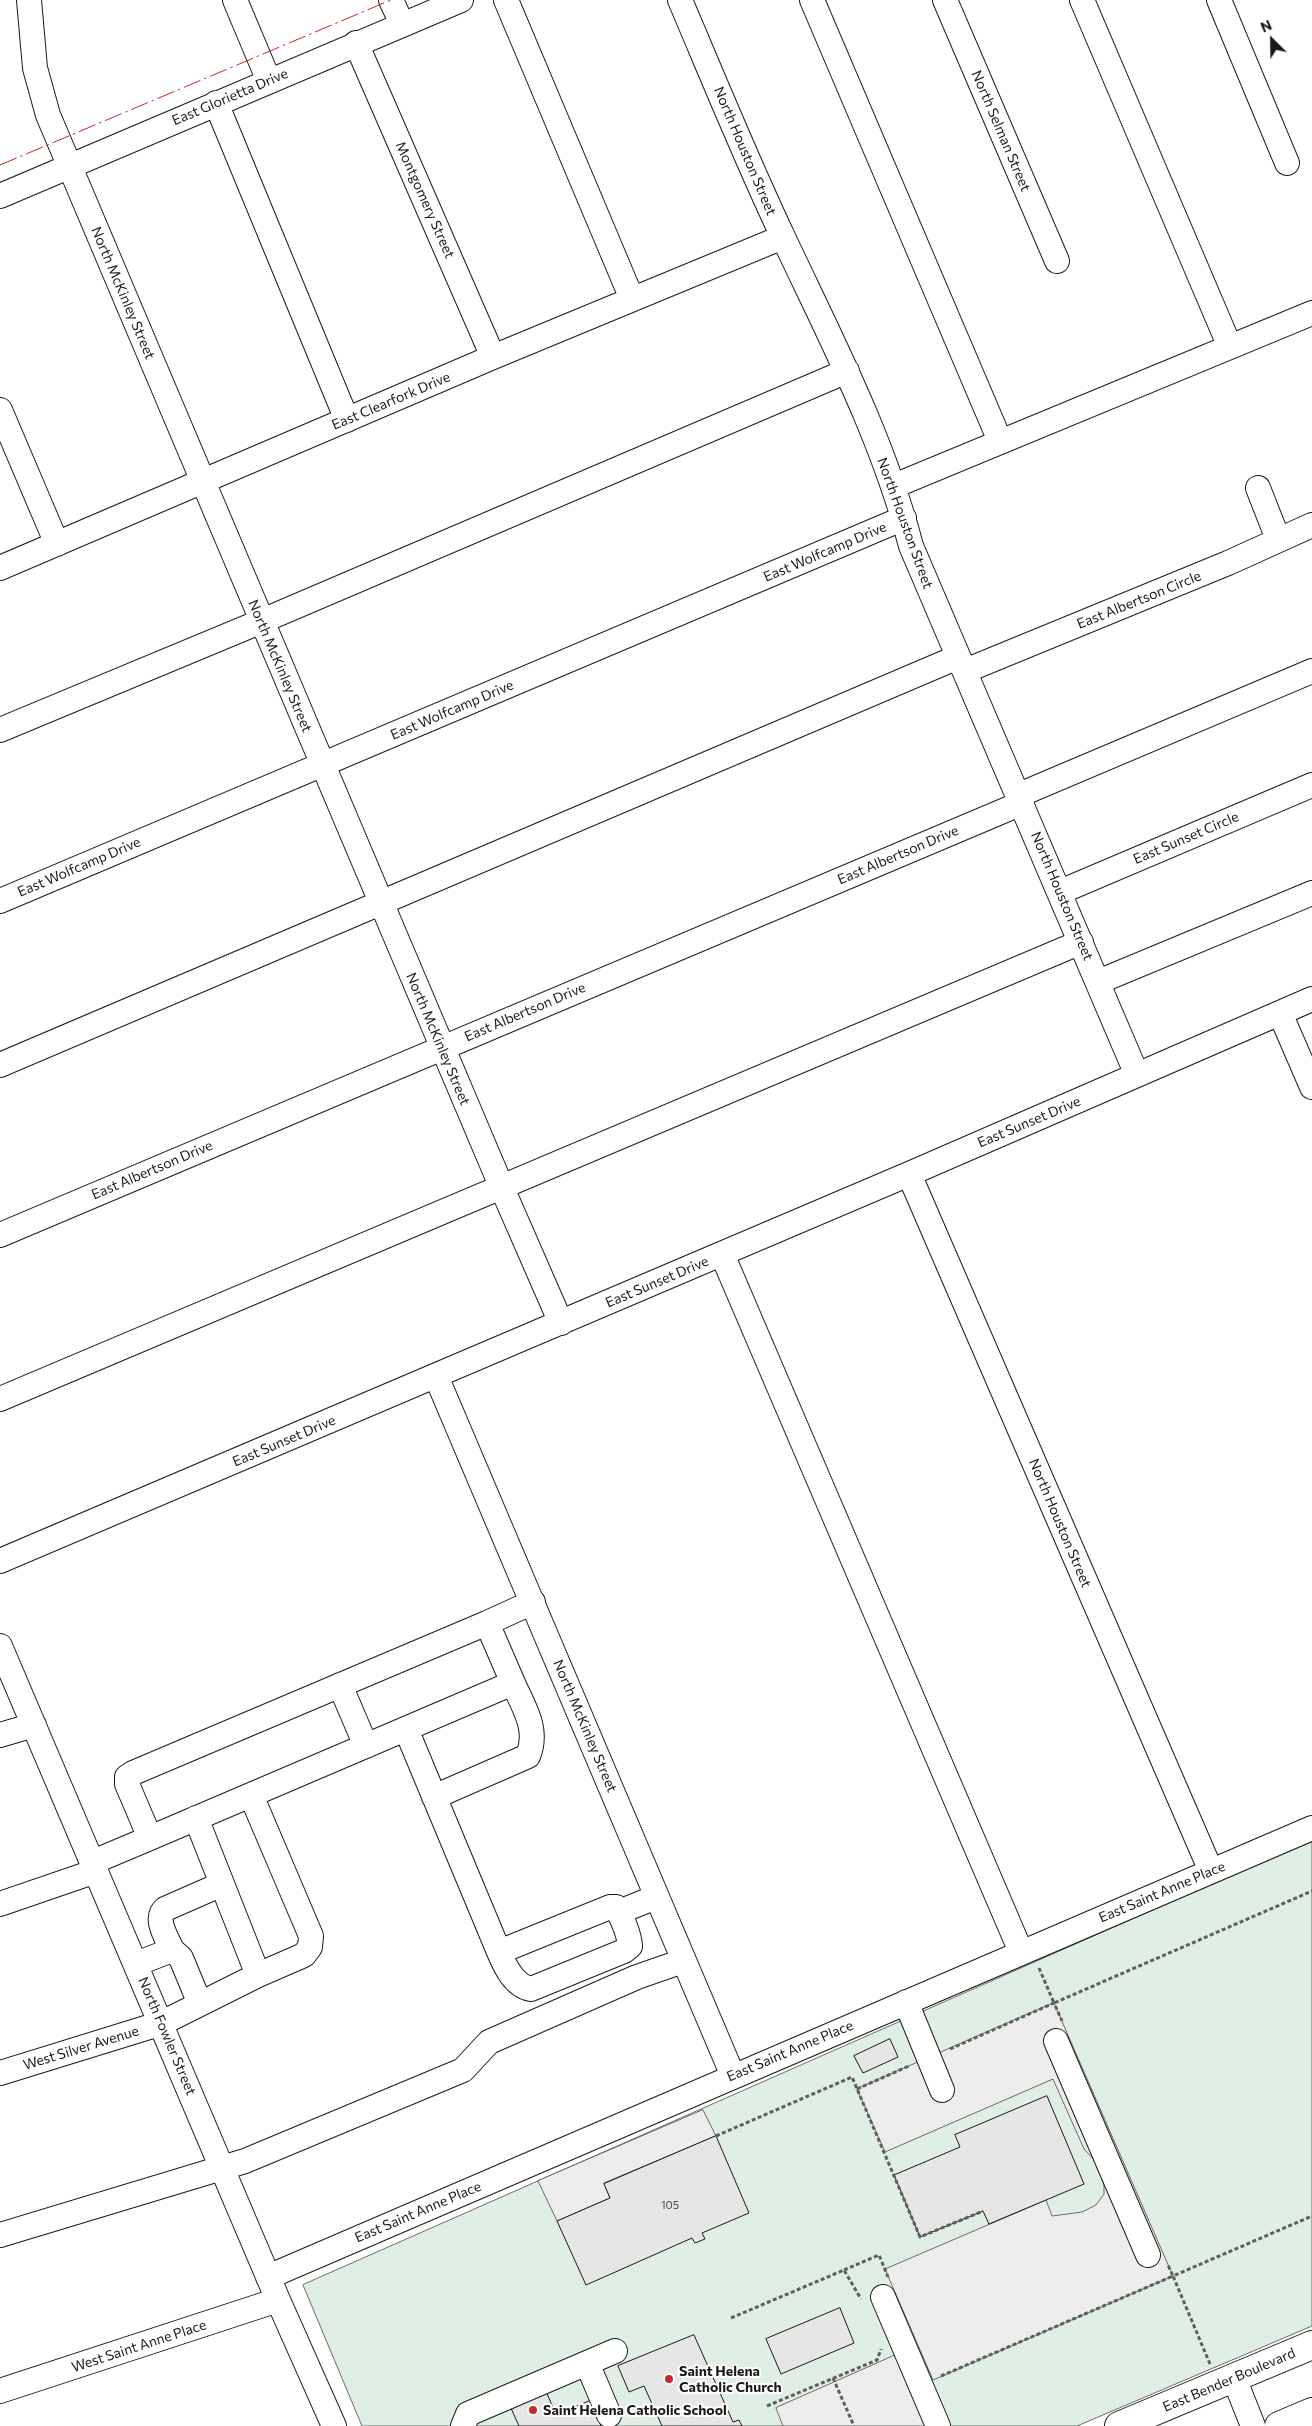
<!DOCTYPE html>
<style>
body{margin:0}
#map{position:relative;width:1312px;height:2426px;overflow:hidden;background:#fff;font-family:Commissioner,sans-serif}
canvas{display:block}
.north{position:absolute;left:1247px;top:15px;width:50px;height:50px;-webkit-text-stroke:4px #fff;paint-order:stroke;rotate:337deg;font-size:14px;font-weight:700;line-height:20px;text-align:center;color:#1a1a1a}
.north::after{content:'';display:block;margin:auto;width:18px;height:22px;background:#1a1a1a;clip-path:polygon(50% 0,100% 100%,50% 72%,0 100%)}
</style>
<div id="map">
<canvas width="1312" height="2426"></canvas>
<div class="north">N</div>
</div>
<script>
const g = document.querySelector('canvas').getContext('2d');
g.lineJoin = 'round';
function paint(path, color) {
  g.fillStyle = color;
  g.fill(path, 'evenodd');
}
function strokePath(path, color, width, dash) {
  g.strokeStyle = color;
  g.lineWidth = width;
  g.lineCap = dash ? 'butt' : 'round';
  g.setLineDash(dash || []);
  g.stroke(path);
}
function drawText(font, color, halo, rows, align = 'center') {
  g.font = font + ' Commissioner,sans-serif';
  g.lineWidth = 4;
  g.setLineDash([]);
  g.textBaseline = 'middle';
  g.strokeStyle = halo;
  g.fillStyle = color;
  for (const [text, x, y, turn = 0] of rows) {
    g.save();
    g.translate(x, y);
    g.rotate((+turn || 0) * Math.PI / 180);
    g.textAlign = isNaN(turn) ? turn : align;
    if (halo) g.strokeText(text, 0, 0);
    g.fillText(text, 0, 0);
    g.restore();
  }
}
const green = new Path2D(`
 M1312 1840V2326L1077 2426H362L303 2285Z`);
const parking = new Path2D(`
 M1054 2003 1173 2276 933 2380 885 2269 1046 2200 1052 2216 1082 2212 1096 2205 1104 2194V2185L1097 2163 1084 2149 1053 2079 885 2152 857 2089Z
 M703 2110 716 2136 604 2183 610 2198 557 2221 538 2181Z
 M898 2354 929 2426H783L776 2408Z`);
const building = new Path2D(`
 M890 2039 898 2057 863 2073 854 2056Z
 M1047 2096 1084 2184 989 2224 983 2211 920 2237 894 2175 960 2147 955 2135Z
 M716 2136 749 2213 702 2233 705 2239 695 2243 692 2238 586 2285 557 2221 610 2198 604 2184Z
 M840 2308 854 2343 781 2374 766 2339Z
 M694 2335 733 2422 739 2420 742 2426H662L644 2386 629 2392 618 2366Z
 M546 2391 556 2415 591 2400 601 2426H519L510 2406Z`);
const path = new Path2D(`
 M1039 1968 1054 2003 1312 1891
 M950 2049 1054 2003 1062 2021
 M857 2089 909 2066
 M716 2136 852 2077 920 2237 983 2211
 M844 2270 879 2255 888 2277
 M731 2318 844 2270 861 2299
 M1210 2364 1173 2276 1312 2216
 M941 2376 1173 2276 1168 2265
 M833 2378 854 2426
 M767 2406 877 2360 881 2349`);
const minor = new Path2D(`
 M29 0 35 68 48 115 502 1188 561 1323
 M235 0 269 81
 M391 0 402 24
 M506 0 632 299
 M680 0C714 80 747 161 784 239 831 339 883 438 911 546L1137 1075
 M812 0 1000 441
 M945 0 1057 261
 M1082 0 1230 347
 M1219 0 1287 163
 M356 43 493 357
 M216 103 347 420
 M0 196 461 0
 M0 410 57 544
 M894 486 1312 313
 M1258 488 1278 539
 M0 568 493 357 783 237
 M965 671 1228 563 1312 525
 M0 730 262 621 847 371
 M1019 795 1312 671
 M1060 892 1312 785
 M0 901 904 518
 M1098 982 1312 893
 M1280 1013 1312 1087
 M0 1065 958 657
 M909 1174 1211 1871
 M0 1235 1022 803
 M722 1254 1021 1952
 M436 1376 733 2076
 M0 1399 1081 942
 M0 1561 909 1174 1312 999
 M487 1623 533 1602
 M0 1646 278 2300 334 2426
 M340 1685 366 1746
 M406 1729 499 1952C505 1966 514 1986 531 1989L624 1951 630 1946C629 1933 622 1918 616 1907H610L499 1952
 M0 1735 34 1725
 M434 1797 528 1756C539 1729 524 1708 513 1683
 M196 1818 258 1975 304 1955 310 1947 311 1936 251 1795
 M93 1862 150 1838 513 1683 487 1623 133 1773 127 1777V1784L150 1838
 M0 1904 96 1871
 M619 1912 656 1897
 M172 1950 181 1958 200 2004
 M136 1964 172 1950C167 1938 154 1919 165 1909L222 1884
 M906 2002 942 2090
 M1056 2041 1148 2255
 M0 2073 162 2023 258 1975
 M0 2235 245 2161 463 2070 489 2042 637 1977 683 1961
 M268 2277 1312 1828
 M883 2297 938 2426
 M587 2363 609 2415
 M1234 2378 1253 2426
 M0 2391 278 2300
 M463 2426 468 2414 615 2351`);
const major = new Path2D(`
 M1119 2426 1312 2345
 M1279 2426 1312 2412`);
const power = new Path2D(`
 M0 165 391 0`);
const markers = [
 [669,2379,5,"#c62828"],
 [533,2410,5,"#c62828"]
];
const numberNames = [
 ["105",670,2205]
];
const streetNames = [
 ["East Glorietta Drive",230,97,-23],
 ["North Selman Street",1001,131,67],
 ["North Houston Street",745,151,67],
 ["Montgomery Street",425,200,66],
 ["North McKinley Street",123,293,67],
 ["East Clearfork Drive",391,401,-23],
 ["North Houston Street",905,523,70],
 ["East Wolfcamp Drive",825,552,-23],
 ["East Albertson Circle",1139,600,-22],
 ["North McKinley Street",280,666,67],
 ["East Wolfcamp Drive",452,710,-23],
 ["East Sunset Circle",1186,838,-23],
 ["East Albertson Drive",898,855,-23],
 ["East Wolfcamp Drive",79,867,-23],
 ["North Houston Street",1062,896,67],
 ["East Albertson Drive",525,1012,-23],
 ["North McKinley Street",438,1039,67],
 ["East Sunset Drive",1029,1122,-23],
 ["East Albertson Drive",152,1170,-23],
 ["East Sunset Drive",657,1282,-23],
 ["East Sunset Drive",284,1441,-23],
 ["North Houston Street",1060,1523,67],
 ["North McKinley Street",585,1726,67],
 ["East Saint Anne Place",1162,1892,-23],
 ["North Fowler Street",167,2036,67],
 ["West Silver Avenue",81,2048,-17],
 ["East Saint Anne Place",790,2051,-23],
 ["East Saint Anne Place",418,2212,-23],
 ["West Saint Anne Place",139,2346,-18],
 ["East Bender Boulevard",1229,2380,-23]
];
const poiNames = [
 ["Saint Helena",679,2371],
 ["Catholic Church",679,2387],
 ["Saint Helena Catholic School",543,2410]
];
paint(green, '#e0efe3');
strokePath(green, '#6a6a6a', 1);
paint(parking, '#ededed');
strokePath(parking, '#6a6a6a', 1);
paint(building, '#e6e6e6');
strokePath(building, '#1a1a1a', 1);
strokePath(minor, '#1a1a1a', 26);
strokePath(major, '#1a1a1a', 30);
strokePath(path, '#5f5f5f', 3, [4, 2.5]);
strokePath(minor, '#fff', 24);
strokePath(major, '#fff', 28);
strokePath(power, '#c62828', 1, [18, 4, 2.5, 4]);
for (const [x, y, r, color] of markers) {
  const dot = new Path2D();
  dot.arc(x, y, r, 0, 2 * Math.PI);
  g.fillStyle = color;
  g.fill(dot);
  strokePath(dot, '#fff', 2);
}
drawText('11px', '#4d4d4d', null, numberNames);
drawText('14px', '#1a1a1a', '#fff', streetNames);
drawText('bold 14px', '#1a1a1a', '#fff', poiNames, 'left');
</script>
